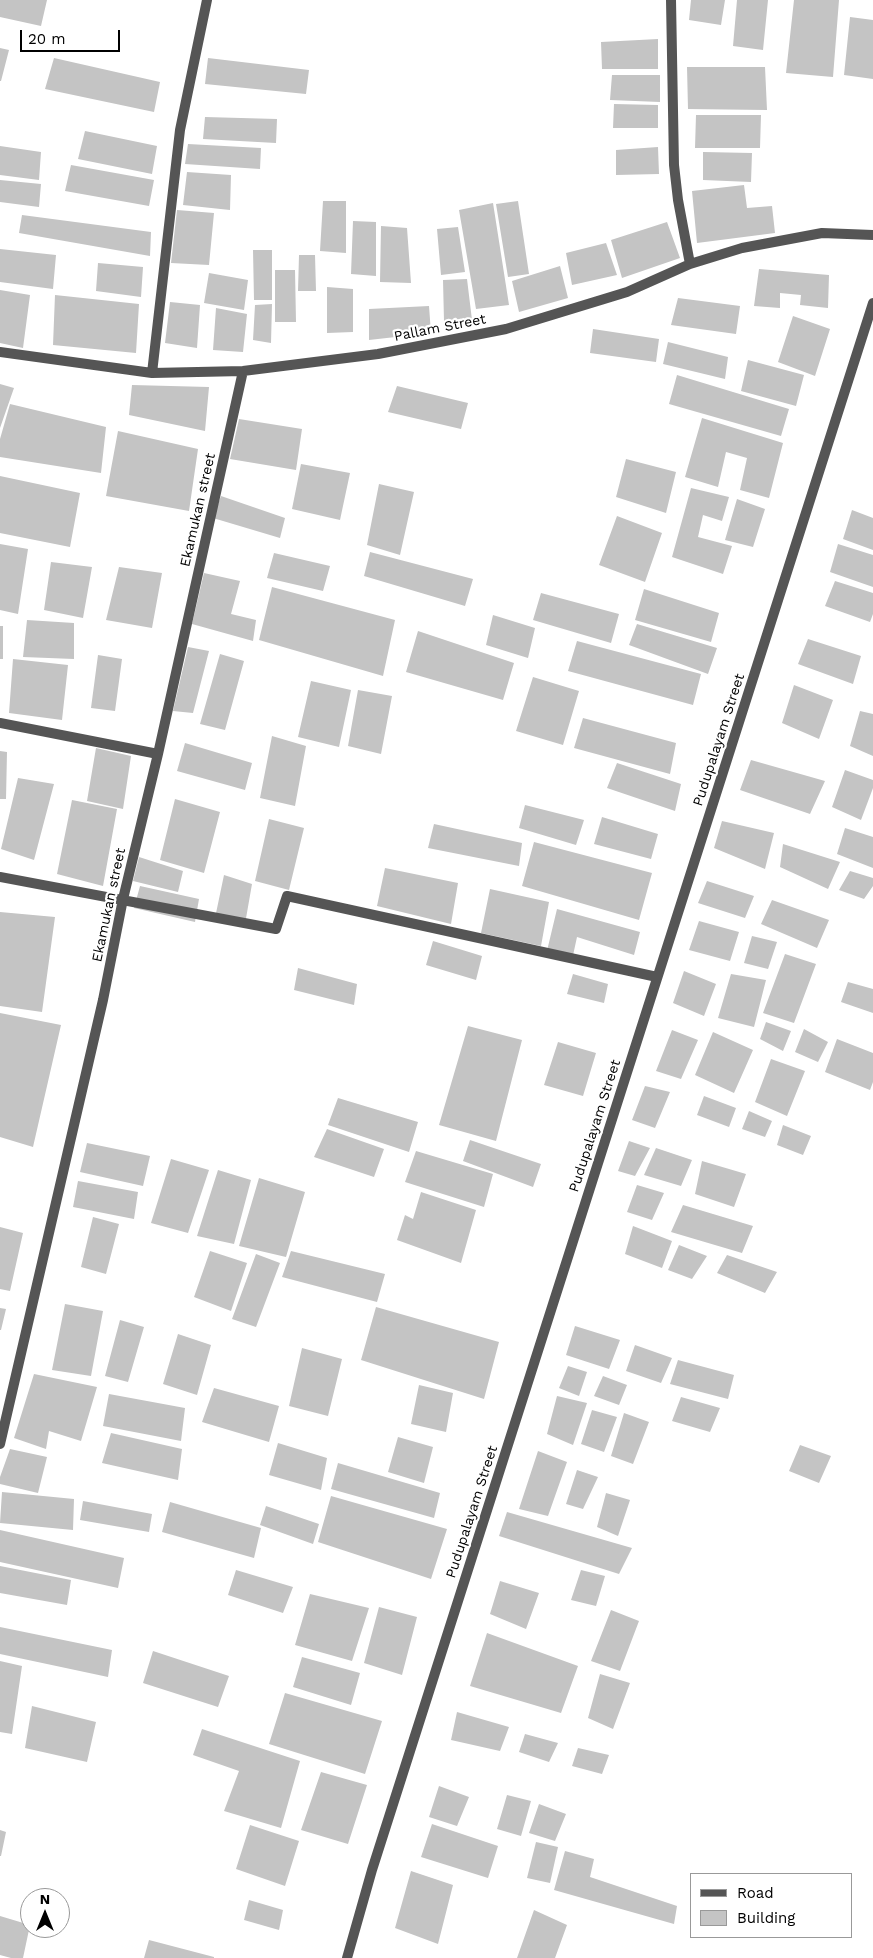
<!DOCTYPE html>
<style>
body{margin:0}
#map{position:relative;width:873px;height:1958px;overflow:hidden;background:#fff;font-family:"Work Sans",sans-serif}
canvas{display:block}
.legend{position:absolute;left:690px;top:1873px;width:162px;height:65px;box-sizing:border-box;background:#fff;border:1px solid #999;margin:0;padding:6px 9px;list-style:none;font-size:15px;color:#000}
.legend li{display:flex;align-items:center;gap:10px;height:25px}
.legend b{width:25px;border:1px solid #999}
.north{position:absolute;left:20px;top:1888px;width:50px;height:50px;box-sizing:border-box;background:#fff;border:1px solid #999;border-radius:50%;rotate:0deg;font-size:14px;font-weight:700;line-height:20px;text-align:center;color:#000}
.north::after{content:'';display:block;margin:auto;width:18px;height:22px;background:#000;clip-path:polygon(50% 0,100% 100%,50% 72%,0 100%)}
.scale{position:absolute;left:20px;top:30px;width:100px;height:22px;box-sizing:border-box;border:2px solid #000;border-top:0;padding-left:6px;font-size:15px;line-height:18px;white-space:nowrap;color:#000;-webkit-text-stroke:4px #fff;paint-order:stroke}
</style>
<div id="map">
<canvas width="873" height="1958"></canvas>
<ul class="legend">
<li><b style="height:6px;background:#555"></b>Road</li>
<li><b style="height:14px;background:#c4c4c4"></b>Building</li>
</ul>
<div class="north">N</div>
<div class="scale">20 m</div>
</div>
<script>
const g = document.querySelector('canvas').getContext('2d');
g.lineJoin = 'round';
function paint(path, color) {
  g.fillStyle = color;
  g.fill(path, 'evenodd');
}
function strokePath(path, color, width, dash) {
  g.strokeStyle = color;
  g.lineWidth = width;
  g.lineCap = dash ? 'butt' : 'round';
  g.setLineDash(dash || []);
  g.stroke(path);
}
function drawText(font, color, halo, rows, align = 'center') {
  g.font = font + ' "Work Sans",sans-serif';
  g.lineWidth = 4.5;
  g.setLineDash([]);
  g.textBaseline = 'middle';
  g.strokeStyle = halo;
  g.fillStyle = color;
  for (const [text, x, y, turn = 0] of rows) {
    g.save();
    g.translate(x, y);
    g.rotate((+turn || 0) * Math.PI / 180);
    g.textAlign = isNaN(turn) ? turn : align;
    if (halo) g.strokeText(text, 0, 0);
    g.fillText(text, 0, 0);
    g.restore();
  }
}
const building = new Path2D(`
 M0 0H47L41 26 0 17Z
 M691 0H725L721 25 689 20Z
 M737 0H768L763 50 733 46Z
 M794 0H839L833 77 786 73Z
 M850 17 873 20V79L844 75Z
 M658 39V69H602L601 42Z
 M0 48 9 50 1 81H0Z
 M54 58 160 82 154 112 45 89Z
 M208 58 309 70 306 94 205 84Z
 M687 67H765L767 110 688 109Z
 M612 75H660V102L610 100Z
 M614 104 658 105V128H613Z
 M696 115H761L760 148H695Z
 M205 117 277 119 276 143 203 139Z
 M85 131 157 146 152 174 78 159Z
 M188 144 261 148 260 169 185 164Z
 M0 146 41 152 39 180 0 175Z
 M658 147 659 174 616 175V150Z
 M703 152 752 153 751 182 703 180Z
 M71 165 154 180 149 206 65 191Z
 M187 172 231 175 230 210 183 205Z
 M0 180 41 184 39 207 0 202Z
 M744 185 747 208 772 206 775 233 697 243 692 191Z
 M323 201H346V253L320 251Z
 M518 201 529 274 508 277 496 204Z
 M493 203 509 305 476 309 459 210Z
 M177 210 214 213 209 265 171 263Z
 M22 215 151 232 150 256 19 233Z
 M353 221 376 222V276L351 274Z
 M667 222 680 258 622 278 611 240Z
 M381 226 407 228 411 283 380 282Z
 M458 227 465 272 441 275 437 229Z
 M606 243 617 275 572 285 566 253Z
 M0 249 56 255 53 289 0 282Z
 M253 250H272V300H254Z
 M299 255H315L316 291H298Z
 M98 263 143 267 141 297 96 291Z
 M560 266 568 298 519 312 512 281Z
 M759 269 829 275 828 308 800 305 801 295 780 293V308L754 306Z
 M275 270H295L296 322H275Z
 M209 273 248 280 244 310 204 303Z
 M467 279 472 320 444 321 443 280Z
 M327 287 353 289V332L327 333Z
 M0 290 30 295 23 348 0 343Z
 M55 295 139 304 136 353 53 345Z
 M678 298 740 306 736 334 671 325Z
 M170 302 200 305 197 348 165 343Z
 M272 304 271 343 253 340 255 305Z
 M429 306 431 333 369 340V309Z
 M216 308 247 314 243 352 213 350Z
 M793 316 830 329 815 376 778 362Z
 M593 329 659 339 656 362 590 353Z
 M668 342 728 357 725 379 663 364Z
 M748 360 804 375 796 406 741 391Z
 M677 375 789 409 781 436 669 404Z
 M0 384 14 388 0 428Z
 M132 385 209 387 205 431 129 415Z
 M397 386 468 403 461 429 388 412Z
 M10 404 106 427 101 473 0 457V439Z
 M702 418 783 443 769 498 740 490 747 458 726 452 718 487 685 477Z
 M239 419 302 429 296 470 230 459Z
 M118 431 198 449 189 511 106 496Z
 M626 459 676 472 666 513 616 497Z
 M301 464 350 473 340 520 292 509Z
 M0 476 80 493 70 547 0 533Z
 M379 484 414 492 400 555 367 545Z
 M691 488 729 497 722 521 703 515 698 537 732 546 723 574 672 557Z
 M221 496 285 518 280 538 213 518Z
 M737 499 765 509 753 547 725 540Z
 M852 510 873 518V550L843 539Z
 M617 516 662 533 645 582 599 565Z
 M0 544 28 549 18 614 0 610Z
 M838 544 873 555V587L830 572Z
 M370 552 473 579 465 606 364 576Z
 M274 553 330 566 323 591 267 578Z
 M51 562 92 567 83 618 44 610Z
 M119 567 162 573 152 628 106 620Z
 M204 573 240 581 231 614 256 620 253 641 192 624Z
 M835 581 873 593V614L870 622 825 606Z
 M272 587 395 620 383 676 259 640Z
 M644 589 719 613 711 642 635 620Z
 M541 593 619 614 611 643 533 620Z
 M493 615 535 628 528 658 486 645Z
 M27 620 74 623V659L23 657Z
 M637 624 717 648 708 674 629 645Z
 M0 626H3V659H0Z
 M418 631 514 663 503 700 406 672Z
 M808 639 861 656 853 684 798 664Z
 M577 641 701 674 693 705 568 671Z
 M188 647 209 651 193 713 173 711Z
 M220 654 244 661 225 730 200 724Z
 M98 655 122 659 115 711 91 708Z
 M13 659 68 665 62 720 9 713Z
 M533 677 579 691 563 745 516 731Z
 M311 681 351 690 339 747 298 737Z
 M794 685 833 700 819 739 782 723Z
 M358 690 392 696 381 754 348 746Z
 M860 711 873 714V756L850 746Z
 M583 718 676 743 670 774 574 748Z
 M272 736 306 746 295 806 260 798Z
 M185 743 252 763 245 790 177 771Z
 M96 748 131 756 123 809 87 801Z
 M0 751 7 752 6 799H0Z
 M751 760 825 781 810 814 740 790Z
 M617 763 681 784 675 811 607 788Z
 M845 770 873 780V788L861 820 832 807Z
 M18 778 54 784 34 860 1 849Z
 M175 799 220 812 204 873 160 860Z
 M72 800 117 809 103 886 57 874Z
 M525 805 584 820 576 845 519 828Z
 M602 817 658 834 651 859 594 844Z
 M269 819 304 828 289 890 255 881Z
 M722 821 774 833 765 869 714 848Z
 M434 824 522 843 519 866 428 848Z
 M845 828 873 837V868L837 854Z
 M534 842 652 873 639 920 522 886Z
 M783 844 840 862 828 889 780 867Z
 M139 857 183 871 178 892 133 881Z
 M385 868 458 883 451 924 377 906Z
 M850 871 873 878V886L864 899 839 890Z
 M224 875 252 884 245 924 215 918Z
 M707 881 754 896 745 918 698 903Z
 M140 886 199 899 195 922 134 908Z
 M490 889 549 902 541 946 481 933Z
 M772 900 829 920 817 948 761 924Z
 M557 909 640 932 634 955 577 937 572 960 546 955Z
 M0 912 55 917 42 1012 0 1006Z
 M699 921 739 932 730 961 689 950Z
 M752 936 777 942 768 969 744 963Z
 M433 941 482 956 476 980 426 965Z
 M785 954 816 964 794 1023 763 1013Z
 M298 968 357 984 354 1005 294 990Z
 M684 971 716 984 704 1016 673 1003Z
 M573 974 608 984 604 1003 567 994Z
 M731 974 766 980 754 1027 718 1018Z
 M848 982 873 989V1013L841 1002Z
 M0 1013 61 1025 33 1147 0 1137Z
 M766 1022 791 1031 783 1051 760 1039Z
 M468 1026 522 1040 496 1141 439 1125Z
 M804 1029 828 1042 818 1062 795 1052Z
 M672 1030 698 1040 681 1079 656 1071Z
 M713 1032 753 1050 734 1093 695 1075Z
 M837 1039 873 1053V1082L870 1090 825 1072Z
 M558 1042 596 1053 583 1096 544 1085Z
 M771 1059 805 1071 787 1116 755 1102Z
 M645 1086 670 1092 655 1128 632 1120Z
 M704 1096 736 1108 729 1127 697 1115Z
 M338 1098 418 1122 409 1152 328 1125Z
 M749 1111 772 1121 765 1137 742 1129Z
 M783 1125 811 1136 803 1155 777 1145Z
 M327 1129 384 1149 374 1177 314 1157Z
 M470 1140 541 1164 533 1187 463 1161Z
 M629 1141 650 1148 635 1176 618 1171Z
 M87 1143 150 1156 143 1186 80 1172Z
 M656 1148 692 1160 681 1186 644 1175Z
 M416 1151 493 1174 484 1207 405 1182Z
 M171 1159 209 1170 188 1233 151 1223Z
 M702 1161 746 1174 734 1207 695 1194Z
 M218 1170 251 1180 234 1244 197 1236Z
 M259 1178 305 1192 286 1257 239 1246Z
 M78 1181 138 1192 134 1219 73 1207Z
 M637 1185 664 1193 652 1220 627 1212Z
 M421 1192 476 1210 461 1263 397 1240 405 1215 413 1219Z
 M683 1205 753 1226 742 1253 671 1232Z
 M93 1217 119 1224 106 1274 81 1267Z
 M633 1226 672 1241 662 1268 625 1254Z
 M0 1227 23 1233 10 1291 0 1289Z
 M679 1245 707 1256 692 1279 668 1270Z
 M210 1251 247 1263 231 1311 194 1297Z
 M291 1251 385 1274 377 1302 282 1277Z
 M256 1254 280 1263 256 1327 232 1319Z
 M727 1255 777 1272 765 1293 717 1273Z
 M65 1304 103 1311 91 1376 52 1370Z
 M376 1307 499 1342 484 1399 361 1360Z
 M0 1308 6 1309 1 1330H0Z
 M120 1320 144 1327 128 1382 105 1376Z
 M575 1326 620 1340 609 1369 566 1355Z
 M178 1334 211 1345 197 1395 163 1384Z
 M635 1345 672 1358 661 1383 626 1371Z
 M302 1348 342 1359 328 1416 289 1406Z
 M678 1360 734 1375 728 1399 670 1384Z
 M568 1366 587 1372 579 1396 559 1388Z
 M34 1374 97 1387 81 1441 49 1431 46 1449 14 1438Z
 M603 1376 627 1385 619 1405 594 1396Z
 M419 1385 453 1393 446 1432 411 1424Z
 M214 1388 279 1406 269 1442 202 1422Z
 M109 1394 185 1408 181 1441 103 1426Z
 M557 1396 587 1403 573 1445 547 1434Z
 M681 1397 720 1408 710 1432 672 1421Z
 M592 1410 617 1417 604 1452 581 1444Z
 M624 1413 649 1422 633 1464 611 1456Z
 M111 1433 182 1449 178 1480 102 1463Z
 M398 1437 433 1447 424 1483 388 1472Z
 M278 1443 327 1458 321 1490 269 1475Z
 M800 1445 831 1456 819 1483 789 1471Z
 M10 1449 47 1457 38 1493 0 1484V1477Z
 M538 1451 567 1462 548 1516 519 1509Z
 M338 1463 440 1493 434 1518 331 1489Z
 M577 1470 598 1477 583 1509 566 1504Z
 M2 1492 74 1499 73 1530 0 1523Z
 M606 1493 630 1500 618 1536 597 1527Z
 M331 1496 447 1529 431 1579 318 1542Z
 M83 1501 152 1514 149 1532 80 1520Z
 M170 1502 261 1528 254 1558 162 1532Z
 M266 1506 319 1524 313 1544 260 1525Z
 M507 1512 632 1548 619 1574 499 1536Z
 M0 1530 124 1558 118 1588 0 1562Z
 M0 1566 71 1580 67 1605 0 1593Z
 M236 1570 293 1587 283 1613 228 1595Z
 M581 1570 605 1576 596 1606 571 1600Z
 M500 1581 539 1593 526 1629 490 1614Z
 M310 1594 369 1608 352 1661 295 1645Z
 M379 1607 417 1617 402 1675 364 1663Z
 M611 1610 639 1621 620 1671 591 1661Z
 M0 1627 112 1650 108 1677 0 1654Z
 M487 1633 578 1666 561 1713 470 1686Z
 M153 1651 229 1676 218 1707 143 1683Z
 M302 1657 360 1673 351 1705 293 1687Z
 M0 1661 22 1666 12 1734 0 1732Z
 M600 1674 630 1683 613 1729 588 1718Z
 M285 1693 382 1721 365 1774 269 1744Z
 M32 1706 96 1722 87 1762 25 1748Z
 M457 1712 509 1727 500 1751 451 1740Z
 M202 1729 300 1761 281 1828 224 1811 239 1771 193 1755Z
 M525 1734 558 1743 549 1762 519 1752Z
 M578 1748 609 1755 602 1774 572 1766Z
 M321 1772 367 1785 348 1844 301 1830Z
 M439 1786 469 1797 457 1826 429 1817Z
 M507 1795 531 1801 521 1836 497 1829Z
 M539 1804 566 1814 555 1841 529 1833Z
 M432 1824 498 1846 488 1878 421 1857Z
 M250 1825 299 1841 285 1886 236 1869Z
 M0 1830 6 1832 1 1856H0Z
 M536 1842 558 1847 550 1883 527 1878Z
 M565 1851 594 1859 590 1877 677 1906 674 1924 554 1890Z
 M411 1871 453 1885 438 1944 395 1928Z
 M249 1900 283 1910 279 1930 244 1920Z
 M534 1910 567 1925 555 1958H517Z
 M0 1916 30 1925 23 1958H11L0 1955Z
 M149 1940 214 1957V1958H144Z`);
const street = new Path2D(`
 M671 0 674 165 678 200 690 264
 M0 352 152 373 243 371 378 354 506 329 627 292 690 264 742 248 822 233 873 235
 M152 373 180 130 207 0
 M0 723 158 754
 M0 877 276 929 287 896 657 977
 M0 1444 103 1000 123 899 158 754 243 371
 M347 1958 372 1870 873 303`);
const streetNames = [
 ["Pallam Street",440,328,-11],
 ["Ekamukan street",198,510,-77],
 ["Pudupalayam Street",719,740,-72],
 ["Ekamukan street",109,905,-78],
 ["Pudupalayam Street",595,1126,-72],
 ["Pudupalayam Street",472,1512,-72]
];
paint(building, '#c4c4c4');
strokePath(street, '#555', 10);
drawText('14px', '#000', '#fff', streetNames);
</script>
